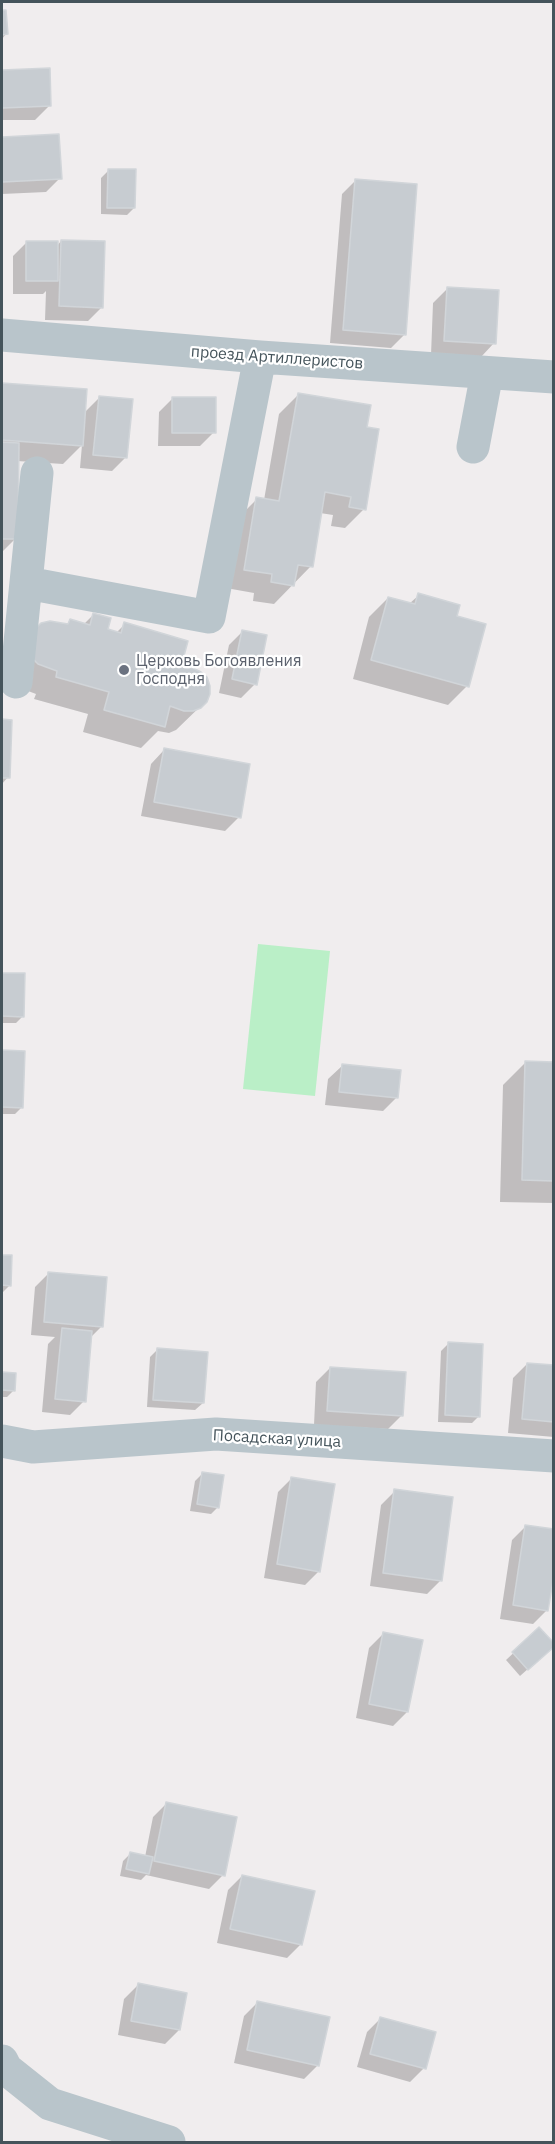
<!DOCTYPE html>
<meta charset="utf-8">
<style>
body{margin:0}
#map{position:relative;width:555px;height:2144px;overflow:hidden;background:#f0edee;font-family:"IBM Plex Sans",sans-serif}
canvas{display:block}
.frame{position:absolute;inset:0;border:3px solid #45545b;pointer-events:none}
</style>
<div id="map">
<canvas width="555" height="2144"></canvas>
<div class="frame"></div>
</div>
<script>
const g = document.querySelector('canvas').getContext('2d');
g.lineJoin = 'round';
function paint(path, color) {
  g.fillStyle = color;
  g.fill(path, 'evenodd');
}
function strokePath(path, color, width, dash) {
  g.strokeStyle = color;
  g.lineWidth = width;
  g.lineCap = dash ? 'butt' : 'round';
  g.setLineDash(dash || []);
  g.stroke(path);
}
function drawText(font, color, halo, rows, align = 'center') {
  g.font = font + ' "IBM Plex Sans",sans-serif';
  g.lineWidth = 4.5;
  g.setLineDash([]);
  g.textBaseline = 'middle';
  g.strokeStyle = halo;
  g.fillStyle = color;
  for (const [text, x, y, turn = 0] of rows) {
    g.save();
    g.translate(x, y);
    g.rotate((+turn || 0) * Math.PI / 180);
    g.textAlign = isNaN(turn) ? turn : align;
    if (halo) g.strokeText(text, 0, 0);
    g.fillText(text, 0, 0);
    g.restore();
  }
}
const green = new Path2D(`
 M258 944 330 951 315 1096 243 1089Z`);
const shadow = new Path2D(`
 M2 12H5L6 34 2 39Z
 M48 69 49 106 35 120H2V71Z
 M58 135 60 178 46 192 2 194V138Z
 M108 171 134 208 127 215 101 214V178Z
 M356 180 405 334 391 348 330 343 342 194Z
 M61 241 102 307 88 321 45 320 46 291 43 294H13V256L27 242 57 246Z
 M447 289 494 343 481 357 431 355 433 303Z
 M2 385 86 391 84 413 100 397 126 457 112 471 80 468 82 445 63 464 17 461 16 538 2 552Z
 M298 395 366 428 364 509 345 528 331 526 333 515 320 513 311 566 274 604 253 601 254 593 226 588 238 518 257 499 264 500 279 414Z
 M173 398 214 432 200 446H158L159 412Z
 M419 595 456 617 467 686 448 705 353 679 369 617 388 598 409 604Z
 M93 615 106 630 116 633 125 624 179 668 206 701 176 730 169 733 158 731 141 748 83 732 88 714 34 699 36 694 15 686 9 679 70 621 84 624Z
 M243 631 255 684 241 698 219 693 229 645Z
 M2 721H10L8 777 2 784Z
 M164 750 239 817 225 831 141 816 151 764Z
 M2 974 24 975 23 1016 16 1023H2Z
 M2 1052H23L22 1107 15 1114H2Z
 M525 1063H554V1203L500 1202 503 1085Z
 M342 1066 397 1097 383 1111 325 1105 328 1079Z
 M2 1257H10V1285L3 1292Z
 M49 1273 101 1327 90 1338 84 1401 70 1415 42 1412 48 1344 55 1337 31 1335 35 1287Z
 M448 1344 479 1416 472 1423 438 1422 441 1351Z
 M157 1350 203 1403 195 1410 147 1407 150 1357Z
 M527 1364 554 1367V1437L508 1433 513 1378Z
 M330 1368 402 1415 388 1429 314 1425 316 1382Z
 M2 1374 15 1375 14 1390 7 1397H2Z
 M202 1474 218 1507 211 1514 190 1511 195 1481Z
 M292 1478 319 1571 305 1585 264 1578 278 1492Z
 M395 1491 441 1580 427 1594 370 1586 381 1505Z
 M526 1526 547 1610 533 1624 500 1619 512 1540Z
 M539 1629 547 1652 520 1676 506 1660Z
 M383 1634 407 1712 393 1726 356 1718 369 1648Z
 M167 1803 223 1875 209 1889 146 1875 141 1880 120 1876 123 1861 130 1854 145 1857 153 1817Z
 M242 1876 301 1944 287 1958 217 1943 228 1890Z
 M138 1985 179 2030 165 2044 118 2035 124 1999Z
 M258 2002 318 2065 304 2079 234 2063 244 2016Z
 M381 2018 424 2068 410 2082 357 2067 367 2032Z`);
const building = new Path2D(`
 M2 10H6L8 34 2 35Z
 M50 68 51 106 2 108V70Z
 M59 134 62 179 2 182V137Z
 M108 169H136L135 208H107Z
 M355 179 417 184 406 335 343 330Z
 M61 240 105 241 103 308 59 306Z
 M26 241H58V281H26Z
 M447 287 499 290 496 344 444 341Z
 M2 383 87 389 83 446 2 440Z
 M298 393 371 405 367 427 379 429 366 510 349 507 351 497 325 492 313 567 298 565 294 586 271 582 272 574 244 570 256 497 279 501Z
 M99 396 133 399 127 458 93 455Z
 M172 397H216V433H172Z
 M2 442 19 443 18 539H2Z
 M418 593 460 605 457 616 486 624 469 687 371 660 388 597 415 604Z
 M93 613 111 618 108 629 121 633 124 622 188 641 181 667 193 668 201 672 207 677 210 686V694L207 702 201 708 193 711H184L170 706 165 727 104 710 109 692 56 677 57 671 38 664 31 657 34 630 41 623 50 621 68 624 70 619 90 625Z
 M242 630 267 635 257 685 232 679Z
 M2 719 12 720 10 778H2Z
 M164 748 250 764 241 818 154 802Z
 M2 973H25L24 1017 2 1016Z
 M2 1050 25 1051 23 1108 2 1107Z
 M525 1061 554 1062V1181L522 1180Z
 M342 1064 401 1070 398 1098 339 1092Z
 M2 1255H12L11 1286 2 1285Z
 M48 1272 107 1277 103 1327 44 1322Z
 M62 1328 92 1331 86 1402 55 1399Z
 M448 1342 483 1344 480 1417 445 1415Z
 M157 1348 208 1352 204 1403 153 1400Z
 M527 1363 554 1365V1422L522 1419Z
 M330 1367 406 1372 403 1416 327 1411Z
 M2 1372 16 1373 15 1391 2 1390Z
 M202 1472 224 1475 219 1508 197 1504Z
 M291 1477 335 1484 320 1572 277 1564Z
 M394 1489 453 1497 442 1581 383 1573Z
 M525 1525 554 1529V1575L548 1611 513 1605Z
 M539 1627 554 1643V1647L528 1670 512 1652Z
 M383 1632 423 1640 408 1712 369 1704Z
 M166 1802 237 1817 225 1876 154 1861Z
 M130 1852 153 1857 149 1874 126 1869Z
 M242 1875 315 1891 302 1945 230 1929Z
 M138 1983 187 1993 180 2030 131 2021Z
 M257 2001 330 2017 319 2066 247 2050Z
 M380 2017 436 2032 426 2069 370 2054Z`);
const minor = new Path2D(`
 M2 335 260 357 554 377
 M473 447 487 373
 M27 583 209 617 260 357
 M16 682 37 473
 M2 1441 33 1447 216 1434 554 1456
 M2 2061 6 2069 50 2104 169 2142`);
const markers = [
 [124,670,6,"#6b7280"]
];
const streetNames = [
 ["проезд Артиллеристов",277,358,4],
 ["Посадская улица",277,1439,3]
];
const worshipNames = [
 ["Церковь Богоявления",136,661],
 ["Господня",136,679]
];
paint(green, '#baefc7');
paint(shadow, '#0003');
paint(building, '#c7ccd1');
strokePath(building, '#d1d5d9', 1.5);
strokePath(minor, '#b9c5cb', 33);
for (const [x, y, r, color] of markers) {
  const dot = new Path2D();
  dot.arc(x, y, r, 0, 2 * Math.PI);
  g.fillStyle = color;
  g.fill(dot);
  strokePath(dot, '#fff', 2);
}
drawText('16px', '#45545b', '#fff', streetNames);
drawText('16px', '#5b616d', '#fff', worshipNames, 'left');
</script>
